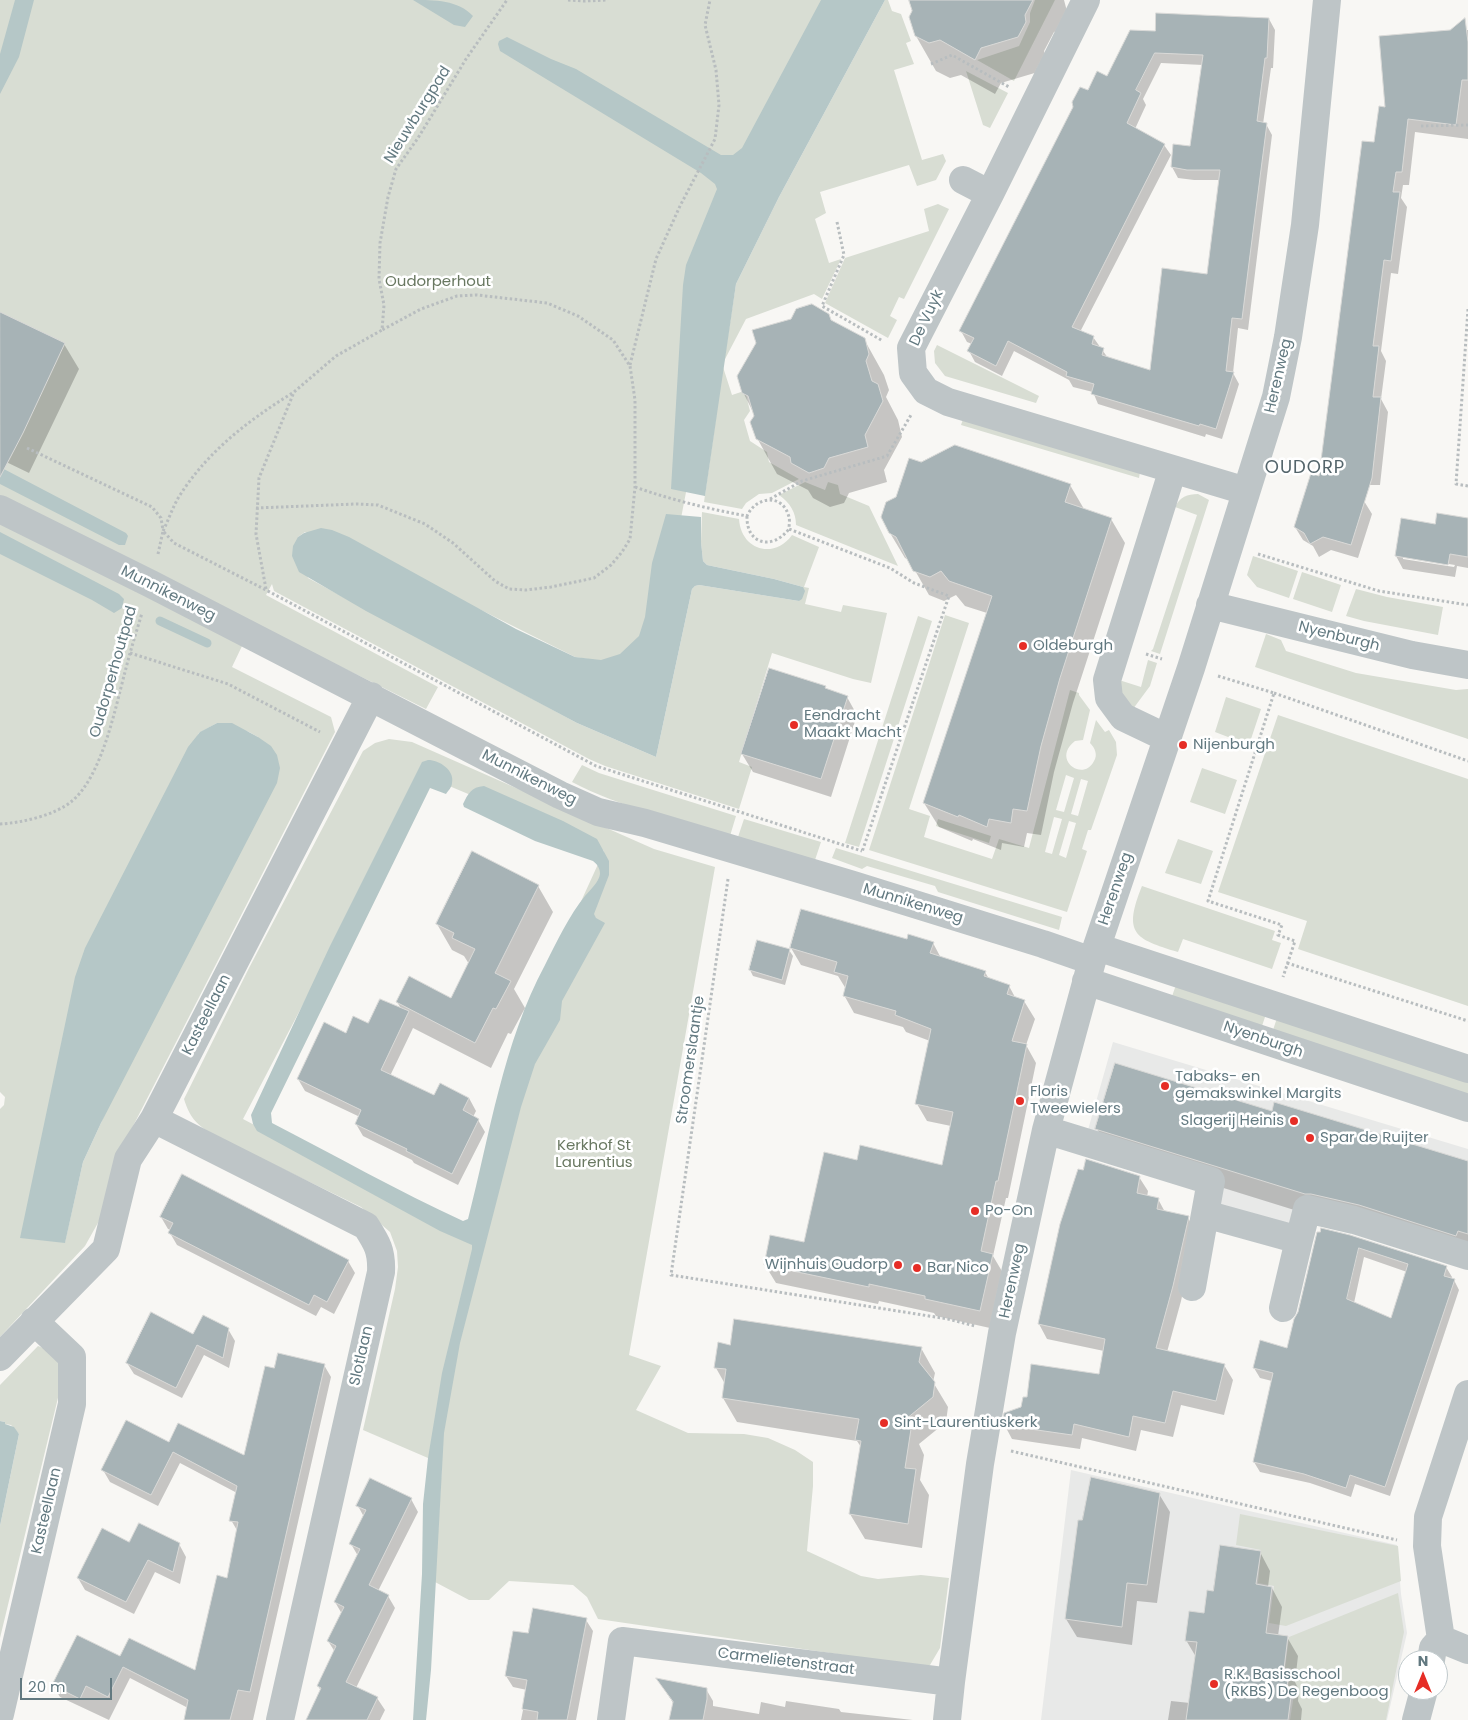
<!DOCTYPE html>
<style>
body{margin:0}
#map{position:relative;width:1468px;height:1720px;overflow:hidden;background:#f8f7f4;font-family:Poppins,sans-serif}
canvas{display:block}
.north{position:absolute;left:1398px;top:1650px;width:50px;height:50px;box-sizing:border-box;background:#fff;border:1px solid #c0c9cc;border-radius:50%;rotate:0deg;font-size:14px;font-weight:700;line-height:20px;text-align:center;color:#627980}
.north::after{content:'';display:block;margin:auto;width:18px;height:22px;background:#e62d26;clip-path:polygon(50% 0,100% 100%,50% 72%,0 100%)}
.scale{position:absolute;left:20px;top:1678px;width:92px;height:22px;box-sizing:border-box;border:2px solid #627980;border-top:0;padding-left:6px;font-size:15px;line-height:18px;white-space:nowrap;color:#627980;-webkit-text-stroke:4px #fff;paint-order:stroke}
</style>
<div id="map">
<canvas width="1468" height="1720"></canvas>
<div class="north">N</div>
<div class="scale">20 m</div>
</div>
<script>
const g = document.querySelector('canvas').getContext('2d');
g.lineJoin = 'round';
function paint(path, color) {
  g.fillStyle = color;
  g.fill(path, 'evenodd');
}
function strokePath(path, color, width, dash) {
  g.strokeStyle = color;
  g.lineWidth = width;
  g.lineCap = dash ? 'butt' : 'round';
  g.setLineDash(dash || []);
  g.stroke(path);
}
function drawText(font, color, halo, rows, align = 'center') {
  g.font = font + ' Poppins,sans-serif';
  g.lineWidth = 5;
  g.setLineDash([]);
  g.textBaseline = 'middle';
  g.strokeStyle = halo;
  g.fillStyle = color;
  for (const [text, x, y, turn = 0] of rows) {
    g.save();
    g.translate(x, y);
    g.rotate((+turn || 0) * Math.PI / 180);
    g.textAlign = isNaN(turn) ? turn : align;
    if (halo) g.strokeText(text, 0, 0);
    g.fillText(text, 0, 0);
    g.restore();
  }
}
const built = new Path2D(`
 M1113 1042 1468 1149V1259L1301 1212 1295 1232 1212 1209 1217 1190 1082 1151Z
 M1071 1470 1397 1545 1401 1594 1407 1633 1387 1720H1041Z`);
const green = new Path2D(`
 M0 0H855L742 176 702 409 658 638 621 672 594 660 575 657 481 610 305 532 298 537 308 578 577 723 656 757 692 589 695 586 699 585 799 601 803 587 774 579 707 565 703 561 701 542 702 512 739 519C741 550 774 560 792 535L819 547 804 587 809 588 805 604 841 612 843 605 887 613 871 683 853 679 772 653 739 762 752 767 739 809 605 766 589 759 274 591 272 584 266 595 438 687 426 709 253 623 232 667 331 717 335 732 131 1130 99 1221 85 1246 0 1337V1109L4 1105 5 1097 0 1092ZM217 723 249 732 258 737 101 1123 83 1162 65 1242 71 998 199 733Z
 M885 0H888L892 11 901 14 911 41 906 43 914 64 894 70 922 160 943 154 946 161 936 180 917 186 909 165 820 192 826 213 815 219 829 263 841 259 822 299 814 294 746 319 724 361 736 284 779 197Z
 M1035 0H1055L1014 81 977 60 1019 46 1030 22V13Z
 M966 71 1008 93 990 128 983 125Z
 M938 204 949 209 904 299 899 297 890 316 897 320 888 338 825 303 845 258 929 231 924 209Z
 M937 345 1039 396 1036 403 945 376 935 363 934 351Z
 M723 367 732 395 741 392 746 395 750 411 744 420 750 441 767 452 769 462 799 479 772 493 759 494 746 503 742 509 704 502Z
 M963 419 1140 472 1139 478 961 425Z
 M805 482 825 490 828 482 838 485 840 494 869 506 898 566 796 525C796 512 790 503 779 495Z
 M1198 494 1209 500 1160 654 1151 651 1153 649 1197 515 1175 507C1180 497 1187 494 1198 494Z
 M1253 556 1298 571 1289 598 1257 587 1247 575Z
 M1302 572 1341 585 1332 612 1293 599Z
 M1356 589 1387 597 1443 607 1438 635 1364 621 1346 616Z
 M945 615 969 623 909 809 930 816 924 837 992 859 999 839 1029 848 1070 690 1079 693V695L1090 710 1083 740 1075 741C1051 759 1083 783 1094 761 1098 755 1095 748 1090 743L1096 720 1105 732 1109 730 1116 742 1117 755 1091 830H1088L1082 849 1087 851 1067 912 869 850ZM1066 775 1074 778 1064 812 1056 810ZM1081 779 1088 781 1078 816 1071 814ZM1054 817 1062 819 1052 854 1045 852ZM1069 821 1076 823 1066 858 1059 855Z
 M918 616 932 621 859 847 845 843Z
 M1266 634 1281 640 1286 651 1356 673 1456 690 1468 689V739L1255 667Z
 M1148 660 1157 663 1150 686 1133 709 1122 699 1119 680 1141 687Z
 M1226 697 1261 709 1249 745 1215 732Z
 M1278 715 1468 779V1006L1298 949 1307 921 1218 892Z
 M389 739 412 742 654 849 715 867 629 1355 661 1366 636 1410 688 1433 744 1434 768 1438 795 1450 813 1462V1486L807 1551 861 1576 878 1579 921 1575 949 1578 940 1648 930 1665H912L598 1619 587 1597 573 1585 509 1581 489 1600H469L435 1582 442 1462 428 1458 363 1430 395 1289 398 1267 397 1251 390 1232 361 1207 211 1134C195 1122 190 1118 184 1099L249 968 363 751 375 743ZM423 775 604 851 537 998 476 1242 243 1119Z
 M582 765 599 773 736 816 730 836C677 820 622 808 572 782Z
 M1202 768 1237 780 1225 814 1190 802Z
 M744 819 821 842 815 860 738 837Z
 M938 819 991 836 989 843 936 826Z
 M1178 839 1213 851 1201 884 1165 873Z
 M836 848 1062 917 1059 930 938 892 935 886 867 866 862 869 832 858Z
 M1142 886 1275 931 1272 940 1281 943 1272 969 1183 939 1178 952C1134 939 1123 933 1142 886Z
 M1176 985 1266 1014 1261 1029 1171 999Z
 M1277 1018 1468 1081V1098L1272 1033Z
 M38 1346 43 1348 61 1365 63 1377 0 1638V1526L19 1434 11 1425 5 1424V1422L0 1421V1385Z
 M1240 1514 1398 1546 1401 1581 1286 1626 1269 1623 1274 1586 1258 1583 1261 1550 1236 1545Z
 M1398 1593 1404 1632 1386 1720H1290L1295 1688 1288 1687 1291 1668H1285L1289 1637Z`);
const water = new Path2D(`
 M15 0H34L19 57 0 94V54Z
 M413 0C435 0 458 0 473 16L465 27 454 25Z
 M821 0H885L779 197 736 284 705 496 671 489 683 285 686 265 717 189 715 184 701 173 500 51 498 44 499 41 507 37 551 59 576 69 721 155H733L742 148Z
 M0 467 126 533 128 536 125 545H119L0 484Z
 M666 514 701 517V542L703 561 707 565 774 579 803 587 805 591 802 599 799 601 699 585 695 586 692 589 656 757 577 723 366 611 299 572 292 556 293 546 298 537 304 533 321 528 332 530 349 537 516 629 575 657 601 660 620 654 639 636 645 617 652 563Z
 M0 532 119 594 124 599 122 608 114 613 92 600 0 554Z
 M217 723H232L258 737 271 746 277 755 280 768 277 783 101 1123 83 1162 65 1243 20 1238 75 977 85 948 188 747 200 732Z
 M428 760C439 760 455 770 452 783 452 787 448 791 446 794L430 788 271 1113 272 1123C336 1156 398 1191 463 1221L468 1219C490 1134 503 1043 545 965 556 943 570 914 585 896 590 890 599 882 600 874 600 868 597 864 593 861L535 841 464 807 463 804C468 794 471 787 484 786L563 821 597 839 609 861V875L594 914 596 918 605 923 562 1001 560 1020 535 1064 521 1107 460 1343 444 1433 431 1670 426 1720H413L422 1574 423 1504 428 1458 442 1373 472 1249V1245L440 1231 257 1131 253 1124 251 1115 330 946 422 762Z
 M0 1421 5 1422V1424L14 1427 19 1434 0 1526Z`);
const shadow = new Path2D(`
 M910 0H1064L1068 15 1061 30 1054 32 1044 51 1046 58 1038 72 1001 83 995 94 961 75 950 78 936 71 916 36 913 11Z
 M1269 19 1275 30 1273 68H1271L1263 124H1266L1272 135 1248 330 1238 328 1233 373 1239 384 1222 439 1206 434 1205 437 1098 404 1093 392 1073 387 1069 380 1014 351 1002 376 975 362 969 351 972 344 967 342 961 331 1088 92 1107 77 1156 32ZM1161 63 1203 65 1191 148 1172 167 1178 178 1194 180H1220L1209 275 1151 372 1108 358 1093 337 1080 332 1171 155 1164 145 1135 129 1146 105 1143 99Z
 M1465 30H1468V139L1415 132 1409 185H1403L1401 198 1407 207 1398 274 1391 273 1381 351 1386 361 1381 399 1388 412 1380 485H1363L1364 501 1372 514 1358 558 1331 550 1319 557 1313 546 1303 540 1295 527 1320 477 1375 144 1386 108Z
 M0 313 64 344 79 369 29 473 0 459Z
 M832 322 864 339 884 375 889 390 886 397 898 420 902 437 884 470 887 482 849 493 844 503 830 507 813 498 808 490 777 474 757 438 755 416 743 392Z
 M921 464 1070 485 1084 509 1111 519 1125 543 1073 703 1054 772 1041 835 1027 833 1024 847 1002 843 1001 850 973 839 972 841 939 827 924 803 987 613 965 606 956 595 944 601 929 595 909 560 905 558 890 533 897 497Z
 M1468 519V568L1457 566 1455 577 1403 569 1396 556 1402 520 1436 525ZM1403 557 1455 565 1454 567 1403 559Z
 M825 687 827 690 847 697 857 715 831 797 753 772 742 754Z
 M538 886 553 912 514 989 525 1008 511 1034 508 1033 491 1068 413 1028 390 1076 434 1097 469 1098 476 1111 473 1117 478 1120 485 1132 458 1185 414 1163 412 1160 363 1136 356 1124 360 1117 305 1091 298 1079 346 1034 402 1010 397 1002 452 999 469 964 464 956 452 950 437 924Z
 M907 940 933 943 941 958 985 972 989 979 1009 986 1016 999 1024 1001 1035 1019 1026 1045 1036 1063 1008 1198H1006L993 1256 1003 1273 990 1328 936 1316 934 1313 879 1301 878 1304 776 1283 765 1265 805 1243 858 1161 943 1166 951 1126 927 1121 917 1104 930 1041 906 1032 903 1027 854 1013 844 995 846 989 838 976 801 965 791 948Z
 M789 950 793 956 785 985 753 976 750 970Z
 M1272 1112 1468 1163V1259L1320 1218 1111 1153 1097 1129Z
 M1139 1177 1148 1191 1147 1197 1158 1199 1165 1212 1188 1218 1196 1232 1181 1301 1167 1352 1224 1365 1233 1380 1224 1415 1181 1405 1173 1437 1141 1430 1136 1451 1082 1438 1080 1449 1012 1439 1004 1424 1100 1375 1104 1351 1047 1339 1039 1324Z
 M161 1217 348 1261 355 1273 334 1314 321 1307 316 1316 177 1245 170 1233 171 1230 168 1229Z
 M1318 1233 1446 1267 1452 1277 1451 1279 1454 1280 1459 1290 1390 1496 1355 1484 1351 1497 1310 1483 1260 1472 1254 1462 1272 1381 1260 1378 1254 1368 1288 1349 1299 1312ZM1364 1257 1407 1272 1391 1320 1354 1303Z
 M228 1329 235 1341 229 1368 204 1355 182 1398 134 1374 127 1363 194 1336Z
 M731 1346 921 1348 935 1373 933 1382 948 1407 946 1422 919 1444 924 1455 920 1480 929 1495 922 1548 865 1539 850 1514 861 1447 857 1441 737 1422 723 1398 725 1384 716 1368Z
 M324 1365 331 1377 253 1720H185L188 1708 130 1678 109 1720 60 1697 53 1685 120 1658 196 1672 228 1580 238 1532 231 1520 237 1493 180 1463 158 1506 110 1482 103 1470 169 1443 245 1457 275 1369Z
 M1159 1494 1170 1512 1157 1603 1137 1601 1132 1645 1077 1637 1066 1619Z
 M411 1499 418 1512 378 1591 388 1596 395 1608 356 1688 377 1698 385 1710 380 1720H313L321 1691 318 1686 335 1652 328 1641 342 1614 335 1602 358 1556 351 1544 364 1517 358 1506Z
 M130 1543 179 1544 186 1557 180 1584 155 1572 134 1614 85 1590 78 1578Z
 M1260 1552 1270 1571 1268 1587 1272 1588 1282 1607 1278 1636 1287 1637 1298 1656 1295 1682 1299 1690 1298 1701 1302 1709 1301 1720H1168L1171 1701 1190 1703 1196 1657 1186 1640 1205 1615 1214 1593Z
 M586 1620 593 1631 576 1720H521L527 1690 513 1687 506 1676 529 1635Z
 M658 1680 706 1689 713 1701V1706L759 1714 761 1702 785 1707 786 1701 839 1709 841 1712 913 1720H671L674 1704Z`);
const stream = new Path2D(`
 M160 621 207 643`);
const building = new Path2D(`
 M909 0H1033L1025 15 1026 22 1018 37 981 48 975 60 940 40 929 43 915 36 909 17 912 11Z
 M1156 13 1269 18 1267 58H1265L1257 121 1267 123 1249 263 1242 319 1232 318 1226 371 1234 372 1216 429 1200 424 1199 426 1091 394 1094 384 1066 376 1067 372 1008 341 996 366 967 351 974 338 959 331 1073 107 1072 102 1080 87 1088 90 1097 71 1107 76 1130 30 1155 31ZM1155 53 1203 55 1190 146 1173 144 1171 167 1187 170H1220L1207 274 1162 268 1150 370 1102 355 1104 348 1092 344 1094 336 1072 327 1165 144 1127 123 1141 93 1136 90Z
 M1465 18 1468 42V80H1462L1456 125 1408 119 1402 172H1396L1393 192H1400L1391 261 1384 260 1373 346H1379L1373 397H1381L1372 478 1351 545 1323 537 1310 544 1304 533 1294 527 1311 473 1319 476 1362 141 1374 142 1379 106 1385 107 1379 36 1450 30Z
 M812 304 829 314 831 320 865 338 869 354 866 361 872 381 878 384 883 401 865 435 868 447 829 458 824 468 809 473 791 463 790 457 756 439 750 422 754 416 748 396 742 393 737 376 756 343 752 330 791 319 796 309Z
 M0 312 65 343 23 433 0 477Z
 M955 445 1071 484 1065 502 1112 518 1060 678 1041 746 1027 811 1013 809 1011 823 989 819 987 827 959 815 958 817 923 803 992 596 949 581 941 571 930 577 913 571 896 537 889 533 881 517 886 502 896 497 909 458 921 462Z
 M1437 513 1468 518V557L1450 554 1448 565 1395 556 1401 518 1435 524Z
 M769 668 826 686 825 688 848 696 821 779 741 754Z
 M472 851 539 885 495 973 511 981 496 1009 493 1008 475 1043 396 1002 409 976 451 998 475 949 452 938 454 933 436 924Z
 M801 909 907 939 908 934 934 942 930 953 986 971 984 976 1010 985 1007 994 1025 1000 1012 1041 1027 1044 998 1181H996L981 1251 993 1254 980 1311 925 1299V1296L869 1284V1287L764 1265 770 1235 804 1242 824 1152 857 1160 860 1145 942 1165 953 1112 915 1104 931 1029 895 1015 896 1011 843 996 848 976 834 972 837 962 790 948Z
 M757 940 790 949 782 980 749 970Z
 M380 999 409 1011 381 1070 434 1095 440 1083 469 1098 463 1110 479 1119 452 1174 406 1151 407 1149 355 1124 361 1110 297 1079 324 1022 346 1033 353 1016 368 1023Z
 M1115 1063 1272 1111 1274 1102 1468 1161V1234L1458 1231 1456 1236 1359 1205 1311 1194H1305L1095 1129Z
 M1086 1159 1140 1176 1137 1193 1159 1198 1157 1209 1189 1216 1173 1286 1156 1348 1225 1364 1216 1401 1173 1391 1165 1423 1133 1416 1129 1437 1074 1424 1072 1435 1002 1425 1004 1413 1021 1407 1023 1397H1027L1031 1364 1099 1374 1105 1339 1038 1324 1060 1224 1078 1169 1083 1170Z
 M182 1174 349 1260 327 1302 314 1295 309 1305 168 1233 173 1223 160 1217Z
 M1321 1228 1350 1235 1447 1266 1444 1276 1455 1279 1385 1487 1350 1475 1346 1488 1304 1474 1253 1462 1273 1373 1253 1368 1260 1340 1287 1348 1294 1319 1298 1312 1317 1232H1320ZM1359 1248 1408 1264 1391 1318 1347 1299Z
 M151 1312 193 1334 203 1315 229 1328 223 1358 197 1345 176 1388 126 1363Z
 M734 1319 922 1347 919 1362 935 1382 933 1397 906 1419 911 1429 905 1468 916 1469 908 1524 849 1514 861 1441 855 1440 859 1419 722 1398 726 1369 714 1368 718 1342 730 1345Z
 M278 1353 325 1364 250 1692 238 1690 230 1720H184L188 1700 123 1667 108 1697 86 1686 80 1699 52 1685 77 1635 120 1656 129 1638 195 1670 217 1575 227 1578 238 1522 229 1521 237 1486 173 1452 151 1495 101 1470 126 1420 169 1442 178 1423 244 1455 265 1366 274 1368Z
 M1091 1477 1160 1493 1147 1585 1127 1583 1122 1627 1065 1619 1078 1520H1082Z
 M370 1478 412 1498 369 1585 389 1595 346 1682 378 1697 367 1720H306L321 1688 317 1686 336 1646 327 1641 344 1607 334 1602 360 1549 349 1544 366 1510 356 1506Z
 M139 1523 180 1543 173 1572 148 1560 126 1602 77 1578 102 1528 129 1542Z
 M1220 1545 1261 1551 1256 1584 1272 1587 1266 1633 1288 1636 1284 1669 1289 1670 1287 1688 1292 1689 1288 1720H1186L1197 1642 1185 1641 1189 1611 1204 1613 1207 1590 1213 1591Z
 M533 1608 587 1618 567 1720H537L538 1712 522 1709 527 1680 505 1676 513 1631 528 1633Z
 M656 1678 707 1688V1699L703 1720H669L673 1702Z`);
const path = new Path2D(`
 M568 0 584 1 608 0
 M931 64 952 55 1009 87
 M1421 126 1468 125
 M837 222 844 255 822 306 883 341
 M1468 309 1456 484 1468 486
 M630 365 656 259 680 206 715 139 719 105 716 70 705 25 710 0
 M27 448 152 507 161 518 163 530
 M635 487C672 500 709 509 747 516 756 496 783 493 789 517 790 520 789 525 789 529L890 568 914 583 949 596 862 852
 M770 499 802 481 887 456 911 415
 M256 508 356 504 378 505 425 524 453 543 495 581 509 589 526 590 551 587 594 578 611 565 622 552 630 539 635 487V400L630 366 613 340 578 316 547 303 477 295 457 296 421 309 382 330
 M747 516C746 544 772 551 789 529
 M163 531C169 519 173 506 180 495 209 450 249 420 294 392
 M158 554 163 531 174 543 266 590 596 766 862 851
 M1258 554 1379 591 1468 605
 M266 589 256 534 259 478 294 392 336 356 382 330 384 305 379 279 380 243 388 197 396 169 418 138 466 59 507 0
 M130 653 228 684 320 732
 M1146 654 1162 659
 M1218 676 1274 693 1208 901 1282 925 1278 935 1295 941 1283 977
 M1274 693 1468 761
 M0 824C21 823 56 815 72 801 102 776 115 709 125 672 130 652 136 633 142 613
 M728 879 671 1275 948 1319 975 1326
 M1287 963 1468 1021
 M1011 1451 1397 1540`);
const minor = new Path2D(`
 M1086 0 990 194 911 348 913 373 926 391 948 402 1246 491
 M963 180 990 194
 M0 509 151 584 560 795 598 812 645 823 853 885 1043 944 1092 961
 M1210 605 1412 655 1468 665
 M1167 738 1123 717 1109 698 1107 680 1173 469
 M1097 947 1468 1069
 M1086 981 1468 1108
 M154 1119 366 1226C377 1243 382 1251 381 1272L280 1720
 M1046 1130 1211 1181 1205 1214 1299 1240 1307 1209 1354 1220 1468 1256
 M1192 1287 1205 1214
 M1283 1308 1299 1240
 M0 1357 106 1249 128 1159 154 1119 371 696
 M1441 1639 1468 1650
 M1431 1660 1433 1648 1441 1639 1427 1546 1428 1517 1468 1394
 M0 1714 72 1404V1357L34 1321
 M611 1720 622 1641 951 1682
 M947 1720 951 1682 980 1464 1002 1333 1046 1130 1092 961 1191 668 1276 397 1288 337 1305 225 1327 0
 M1416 1720 1424 1690`);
const markers = [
 [1023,646,5,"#e62d26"],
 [794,725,5,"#e62d26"],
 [1183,745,5,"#e62d26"],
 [1165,1086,5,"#e62d26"],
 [1020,1101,5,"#e62d26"],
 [1294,1121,5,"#e62d26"],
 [1310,1138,5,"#e62d26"],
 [975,1211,5,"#e62d26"],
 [898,1265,5,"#e62d26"],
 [917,1268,5,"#e62d26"],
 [884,1423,5,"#e62d26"],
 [1214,1684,5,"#e62d26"]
];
const streetNames = [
 ["Nieuwburgpad",418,115,-58],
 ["De Vuyk",927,318,-65],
 ["Herenweg",1279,376,-77],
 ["Munnikenweg",168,594,27],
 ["Nyenburgh",1339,637,14],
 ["Oudorperhoutpad",114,672,-74],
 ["Munnikenweg",529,778,27],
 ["Herenweg",1116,889,-71],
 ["Munnikenweg",913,904,17],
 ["Kasteellaan",207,1015,-63],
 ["Nyenburgh",1263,1040,19],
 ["Stroomerslaantje",691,1060,-82],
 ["Herenweg",1013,1281,-78],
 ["Slotlaan",362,1356,-77],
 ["Kasteellaan",47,1511,-77],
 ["Carmelietenstraat",786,1662,7]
];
const parkNames = [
 ["Oudorperhout",438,282],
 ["Kerkhof St",594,1146],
 ["Laurentius",594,1163]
];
const poiNames = [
 ["Oldeburgh",1033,646],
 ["Eendracht",804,716],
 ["Maakt Macht",804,733],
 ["Nijenburgh",1193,745],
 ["Tabaks- en",1175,1077],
 ["gemakswinkel Margits",1175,1094],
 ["Floris",1030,1092],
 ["Tweewielers",1030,1109],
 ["Slagerij Heinis",1284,1121,"right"],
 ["Spar de Ruijter",1320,1138],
 ["Po-On",985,1211],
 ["Wijnhuis Oudorp",888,1265,"right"],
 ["Bar Nico",927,1268],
 ["Sint-Laurentiuskerk",894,1423],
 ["R.K. Basisschool",1224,1675],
 ["(RKBS) De Regenboog",1224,1692]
];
const quarterNames = [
 ["OUDORP",1305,468]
];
paint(built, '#e8e9e8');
paint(green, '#d8ddd3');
paint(water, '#b5c7c7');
paint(shadow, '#0003');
strokePath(stream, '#b5c7c7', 9);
paint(building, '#a7b3b6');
strokePath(building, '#d9d9d7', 1);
strokePath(path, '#b8bdbf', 3, [2.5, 2.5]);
strokePath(minor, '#bec5c7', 28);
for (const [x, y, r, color] of markers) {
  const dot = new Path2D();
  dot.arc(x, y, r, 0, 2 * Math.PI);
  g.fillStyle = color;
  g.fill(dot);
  strokePath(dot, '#fff', 2);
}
drawText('15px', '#627980', '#fff', streetNames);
drawText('15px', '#697861', '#fff', parkNames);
drawText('15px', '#627980', '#fff', poiNames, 'left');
g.letterSpacing = '1px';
drawText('18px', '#54656b', '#fff', quarterNames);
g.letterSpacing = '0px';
</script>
